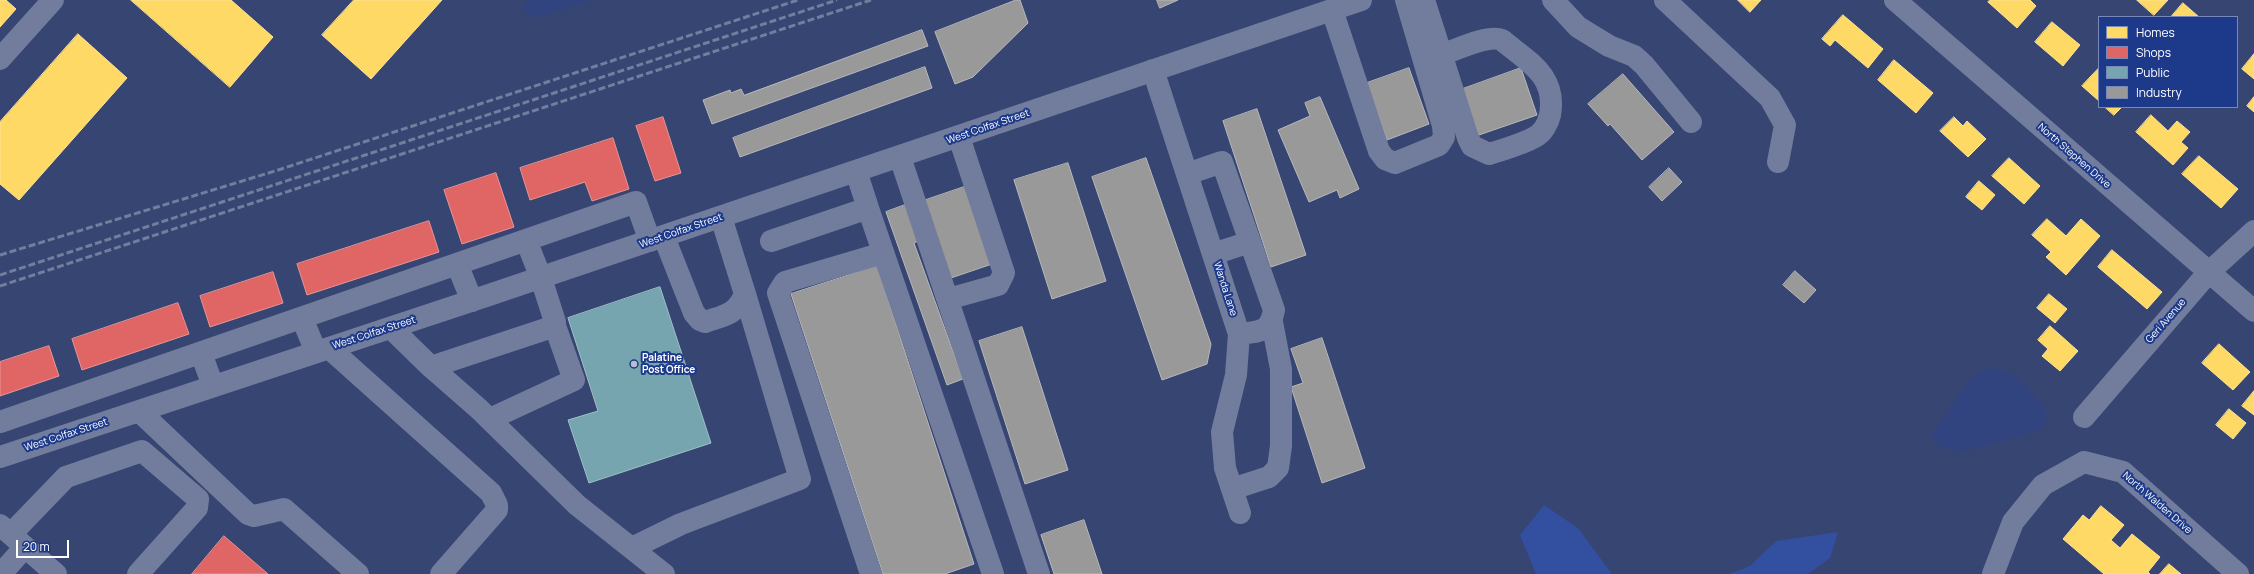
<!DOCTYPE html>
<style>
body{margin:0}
#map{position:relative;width:2254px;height:574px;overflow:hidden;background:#364572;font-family:Manrope,sans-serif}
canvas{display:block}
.legend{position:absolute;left:2098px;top:16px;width:140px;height:92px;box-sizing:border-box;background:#1d398a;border:1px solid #7788b9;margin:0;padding:5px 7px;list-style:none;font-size:12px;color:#fff}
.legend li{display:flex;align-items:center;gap:8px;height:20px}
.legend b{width:20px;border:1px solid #7788b9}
.scale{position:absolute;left:16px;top:540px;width:53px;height:18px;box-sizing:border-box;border:2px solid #fff;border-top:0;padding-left:5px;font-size:12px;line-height:14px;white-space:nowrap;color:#fff;-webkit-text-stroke:3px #1d398a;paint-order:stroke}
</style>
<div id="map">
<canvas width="2254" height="574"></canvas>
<ul class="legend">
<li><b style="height:11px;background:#ffd966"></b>Homes</li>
<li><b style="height:11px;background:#e06666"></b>Shops</li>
<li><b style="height:11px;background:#76a5af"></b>Public</li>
<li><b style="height:11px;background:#999"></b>Industry</li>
</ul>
<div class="scale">20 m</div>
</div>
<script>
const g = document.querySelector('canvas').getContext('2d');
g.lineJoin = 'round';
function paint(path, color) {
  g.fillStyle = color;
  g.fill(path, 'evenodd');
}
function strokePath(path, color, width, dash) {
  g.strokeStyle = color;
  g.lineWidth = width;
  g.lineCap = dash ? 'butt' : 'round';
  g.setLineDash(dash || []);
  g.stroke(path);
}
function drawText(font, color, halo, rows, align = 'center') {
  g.font = font + ' Manrope,sans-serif';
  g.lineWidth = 4;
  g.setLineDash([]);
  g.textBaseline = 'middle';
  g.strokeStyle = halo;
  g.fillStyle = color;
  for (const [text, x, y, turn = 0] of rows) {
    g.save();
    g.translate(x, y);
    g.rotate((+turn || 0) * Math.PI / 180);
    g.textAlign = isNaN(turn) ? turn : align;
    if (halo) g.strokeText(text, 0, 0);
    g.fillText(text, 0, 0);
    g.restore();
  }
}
const green = new Path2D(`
 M1544 505 1578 528 1612 574H1536L1520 535Z
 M1838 532 1830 558 1808 574H1729L1750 566 1776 541Z`);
const water = new Path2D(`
 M527 0H592L535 18 522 8Z
 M1994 367 2017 377 2045 409 2046 425 2033 432 1965 451 1941 448 1931 435 1973 376Z`);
const homes = new Path2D(`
 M0 0H6L16 9 0 27Z
 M131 0H231L273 37 230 87Z
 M354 0H442L371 79 322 35Z
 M1738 0H1761L1750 12Z
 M1990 0H2030L2036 6 2017 28 1988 2Z
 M2137 0H2168L2154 15Z
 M2183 3 2199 17H2171Z
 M1843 15 1883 49 1868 68 1835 40 1830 46 1822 39Z
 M2052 22 2080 45 2063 66 2035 42Z
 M78 34 127 78 19 200 0 184V122Z
 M2254 54V79L2242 69Z
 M1894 60 1933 93 1916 113 1878 80Z
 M2099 68V101L2082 86Z
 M2254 97V112L2247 106Z
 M2105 107H2122L2114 115Z
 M2151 115 2168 131 2177 121 2190 132 2181 142 2188 148 2173 165 2136 132Z
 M1954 117 1963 126 1967 121 1986 139 1968 157 1940 131Z
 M2199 156 2238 189 2221 208 2182 174Z
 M2009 158 2040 186 2024 204 1992 176Z
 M1979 181 1995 195 1982 210 1966 197Z
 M2047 219 2066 236 2081 219 2100 236 2066 275 2046 257 2051 252 2032 235Z
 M2112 250 2162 292 2147 309 2098 267Z
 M2049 294 2067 309 2055 323 2037 308Z
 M2050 326 2078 351 2060 371 2042 356 2048 349 2038 340Z
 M2219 344 2250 372 2233 390 2202 363Z
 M2254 391V415L2242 406Z
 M2229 409 2246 423 2233 439 2216 425Z
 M2101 506 2124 525 2111 540 2120 548 2132 534 2160 557 2148 572 2150 574H2104L2063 539 2083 515 2089 520Z
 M2169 564 2181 574H2160Z`);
const shops = new Path2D(`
 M663 117 681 173 655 181 636 126Z
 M613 138 629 189 592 201 585 182 530 200 520 168Z
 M496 173 514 227 462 244 444 190Z
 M429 221 439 252 307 295 297 264Z
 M273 272 283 303 210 327 200 296Z
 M178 303 189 334 82 370 72 339Z
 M49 346 59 376 0 396V362Z
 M224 536 268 574H192Z`);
const public = new Path2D(`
 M660 287 711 443 589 483 568 420 598 411 568 318Z`);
const industry = new Path2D(`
 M1016 0H1020L1028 23 973 77 955 84 935 32Z
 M1157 0H1178L1160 8Z
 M922 30 928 46 712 124 703 100 730 90 731 93 741 89 744 95Z
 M925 67 932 88 740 157 733 138Z
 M1409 68 1429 124 1387 140 1367 83Z
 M1521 68 1537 115 1476 136 1460 90Z
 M1623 74 1674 132 1642 160 1610 124 1608 126 1588 104Z
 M1320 97 1359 189 1340 198 1337 190 1309 202 1278 130 1310 116 1305 103Z
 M1257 109 1306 255 1271 267 1223 121Z
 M1146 158 1211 344 1207 364 1162 380 1092 177Z
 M1068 163 1106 281 1052 299 1014 180Z
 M1669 168 1682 182 1662 201 1649 187Z
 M970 185 995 263 948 279 923 201Z
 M905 205 918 241 914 243 963 379 947 385 886 212Z
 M877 266 974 564 945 574H883L791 294Z
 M1795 271 1816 290 1804 303 1783 285Z
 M1022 327 1068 470 1025 484 979 341Z
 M1322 338 1365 468 1322 483 1291 387 1303 383 1291 349Z
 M1084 520 1102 574H1054L1041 535Z`);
const minor = new Path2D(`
 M1424 0 1468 138 1472 146 1489 154C1504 149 1521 145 1535 137 1543 133 1548 123 1550 115 1557 75 1528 62 1502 40 1488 34 1456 50 1441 55
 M1553 0 1578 27 1609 46 1634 56 1644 65 1691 122
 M1665 0 1770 98 1785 125 1778 162
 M1895 0 2254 311
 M1332 10 1379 151 1385 159 1395 163 1439 145 1444 137 1443 126 1406 0
 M0 59 53 0
 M1153 70 1239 334 1236 375 1222 432 1225 468 1240 513
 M900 157 1039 574
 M1187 174 1222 162 1274 310C1270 333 1260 331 1239 334
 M868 208 993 574
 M664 237 694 313 700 320 705 322C725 315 736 315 745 294L721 217
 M771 241 868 208 856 171
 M1213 254 1250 242
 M457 264 472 301
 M948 299 998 285 1004 273 959 137
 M302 318 316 352
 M391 328 431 367 479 409 577 505 664 574
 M329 348 491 493 497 505V510L441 574
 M201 353 213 386
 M431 367 555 326V322L541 278 526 240
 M139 411 248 514 254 516 284 509 358 574
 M2084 417 2208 273 2254 231
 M490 419 574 380 555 326
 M0 422 636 202 650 241
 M0 457 489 295 1361 0
 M1232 489 1269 477 1278 468 1281 446V369L1272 322
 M0 525 56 574
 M11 534 66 477 142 451 198 499 197 508 138 574
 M632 548 681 524 800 479 745 294
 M1 574 25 547
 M871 574 778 293 785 282 883 253
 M1993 574 2013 522 2043 485 2084 462 2123 472 2238 574`);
const rail = new Path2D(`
 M0 255 275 171 798 0
 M0 275 837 0
 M0 286 871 0`);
const markers = [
 [634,364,4,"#b9bece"]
];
const streetNames = [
 ["West Colfax Street",988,127,-19],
 ["North Stephen Drive",2074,156,41],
 ["West Colfax Street",681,231,-19],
 ["Wanda Lane",1225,289,72],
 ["Geri Avenue",2166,321,-49],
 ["West Colfax Street",374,333,-18],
 ["West Colfax Street",66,435,-18],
 ["North Walden Drive",2157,503,41]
];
const poiNames = [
 ["Palatine",642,358],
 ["Post Office",642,370]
];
paint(green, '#324fa0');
paint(water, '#314480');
paint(homes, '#ffd966');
strokePath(homes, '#ffe494', 1);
paint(shops, '#e06666');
strokePath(shops, '#e99494', 1);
paint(public, '#76a5af');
strokePath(public, '#9fc0c7', 1);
paint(industry, '#999');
strokePath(industry, '#b8b8b8', 1);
strokePath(minor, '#727d9e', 22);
strokePath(rail, '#727e9d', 3, [7, 3]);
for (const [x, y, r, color] of markers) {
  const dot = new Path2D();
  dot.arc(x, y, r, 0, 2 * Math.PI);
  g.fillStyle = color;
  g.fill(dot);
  strokePath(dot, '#1d398a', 1.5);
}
drawText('10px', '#fff', '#1d398a', streetNames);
drawText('bold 10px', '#fff', '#1d398a', poiNames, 'left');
</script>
